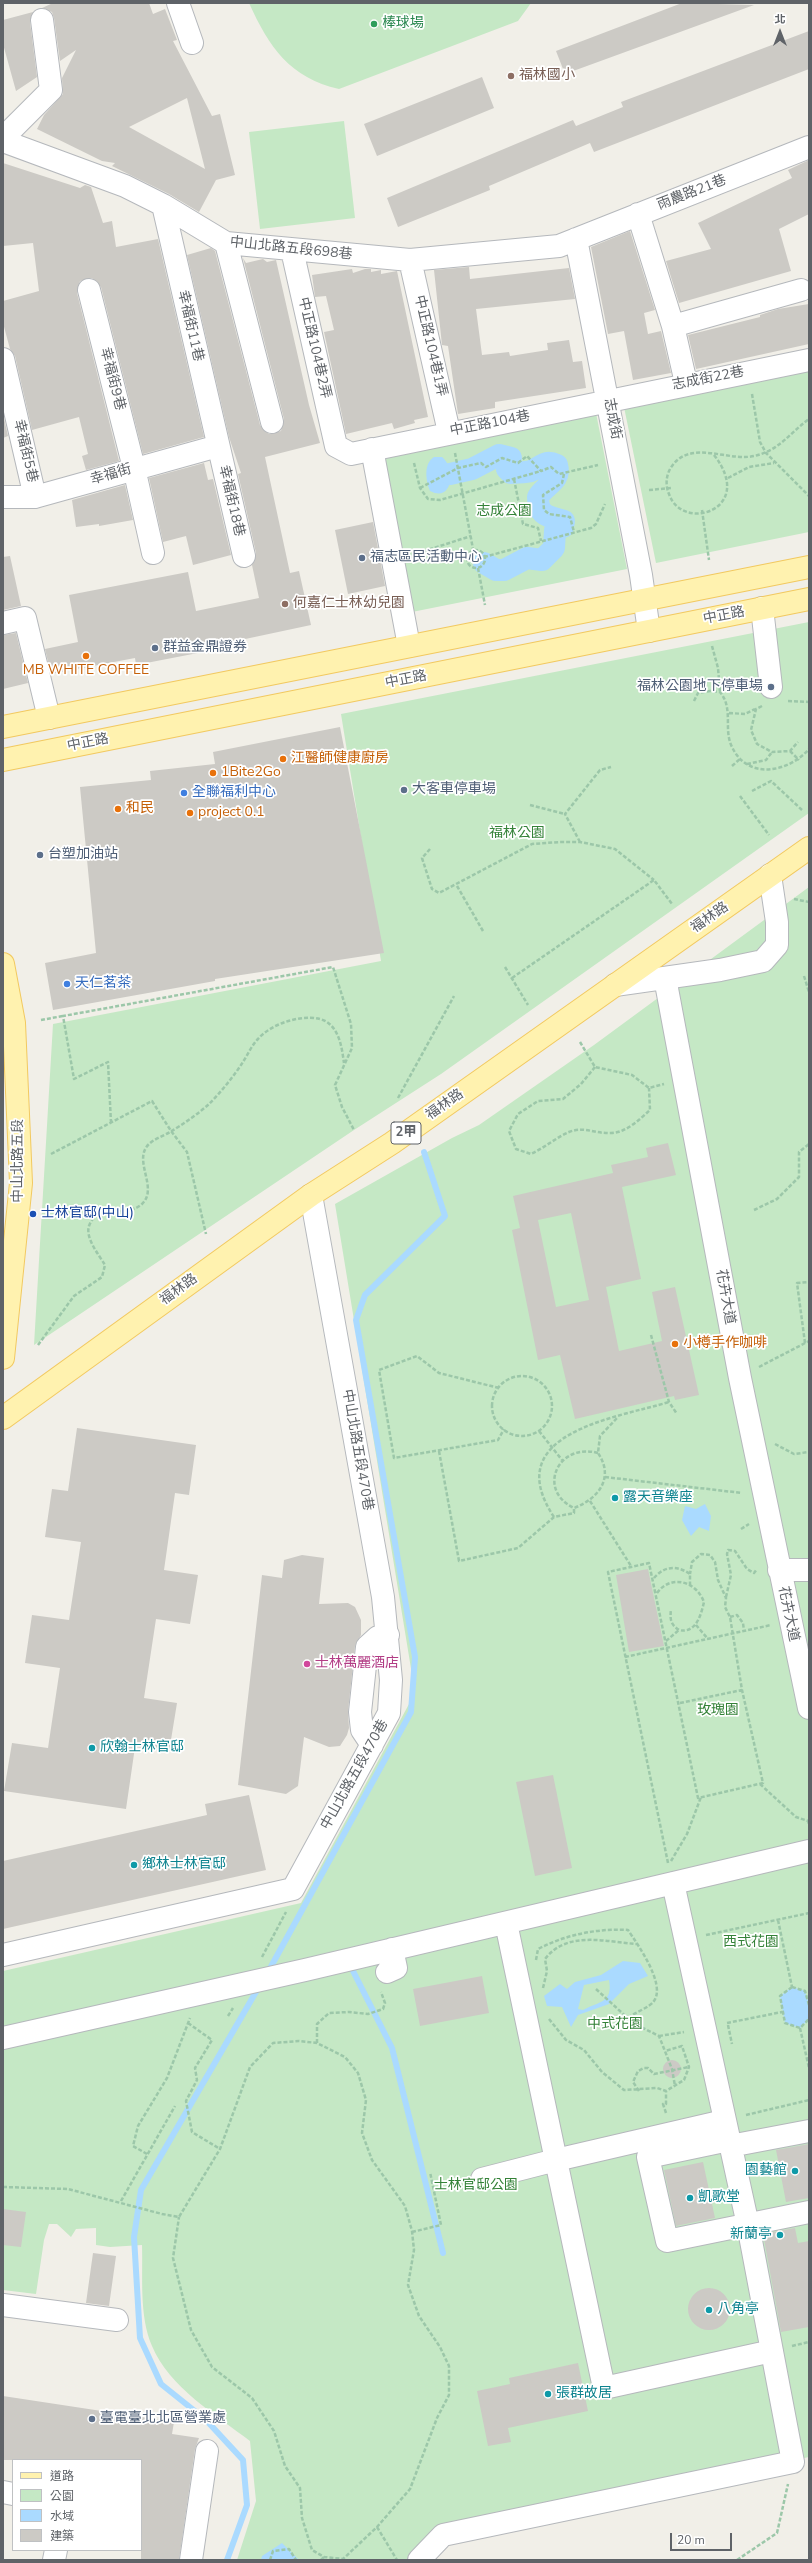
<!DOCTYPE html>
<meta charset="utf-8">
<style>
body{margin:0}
#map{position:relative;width:812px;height:2563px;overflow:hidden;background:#f1efe8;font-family:"Nunito Sans","Noto Sans TC",sans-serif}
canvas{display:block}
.frame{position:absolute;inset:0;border:4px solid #5f6368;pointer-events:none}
.legend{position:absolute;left:12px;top:2459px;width:130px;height:92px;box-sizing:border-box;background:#fff;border:1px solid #bfc1c3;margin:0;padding:5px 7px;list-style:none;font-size:12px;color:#5f6368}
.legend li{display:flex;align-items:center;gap:8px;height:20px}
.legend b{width:20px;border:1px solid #bfc1c3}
.north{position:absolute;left:760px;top:12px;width:40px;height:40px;-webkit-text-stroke:3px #fff;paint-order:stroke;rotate:0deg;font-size:11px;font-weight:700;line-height:16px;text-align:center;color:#5f6368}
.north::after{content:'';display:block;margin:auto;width:14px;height:18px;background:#5f6368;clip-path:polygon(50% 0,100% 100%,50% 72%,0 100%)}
.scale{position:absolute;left:670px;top:2533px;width:62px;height:18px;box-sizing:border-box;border:2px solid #5f6368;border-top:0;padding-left:5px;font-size:12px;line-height:14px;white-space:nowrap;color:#5f6368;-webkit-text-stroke:3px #fff;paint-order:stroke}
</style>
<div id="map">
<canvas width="812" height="2563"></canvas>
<div class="frame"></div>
<ul class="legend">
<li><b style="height:5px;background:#fff2af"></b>道路</li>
<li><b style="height:11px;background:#c5e8c5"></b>公園</li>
<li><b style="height:11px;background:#aadaff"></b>水域</li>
<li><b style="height:11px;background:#cccac5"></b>建築</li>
</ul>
<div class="north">北</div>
<div class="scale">20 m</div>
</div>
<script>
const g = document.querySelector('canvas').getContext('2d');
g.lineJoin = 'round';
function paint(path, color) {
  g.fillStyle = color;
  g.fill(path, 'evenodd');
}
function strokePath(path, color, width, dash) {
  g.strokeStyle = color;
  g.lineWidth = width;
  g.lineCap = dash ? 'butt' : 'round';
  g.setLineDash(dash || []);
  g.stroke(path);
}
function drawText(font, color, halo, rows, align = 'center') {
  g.font = font + ' "Nunito Sans","Noto Sans TC",sans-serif';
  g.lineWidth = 3.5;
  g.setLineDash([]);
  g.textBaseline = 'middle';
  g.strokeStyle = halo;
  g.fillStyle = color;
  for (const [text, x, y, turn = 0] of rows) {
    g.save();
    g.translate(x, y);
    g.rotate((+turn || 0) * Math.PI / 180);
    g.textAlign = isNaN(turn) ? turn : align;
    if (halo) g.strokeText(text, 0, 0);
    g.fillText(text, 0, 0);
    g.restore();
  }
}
const green = new Path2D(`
 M249 3H531L518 21 339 89C290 78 269 47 249 3Z
 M344 121 355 218 260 229 249 132Z
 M809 370V532L656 563 624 407Z
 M596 413 627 569 412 612 381 455Z
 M809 622V813L441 1074 354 1130 34 1345 53 1024 381 961 341 714Z
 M809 887V2457L449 2531 410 2560H237L256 2501 250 2441C216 2415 169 2387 152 2346 139 2316 143 2277 142 2245L110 2247 96 2245V2228L76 2229 71 2237 57 2224H49L44 2240 36 2294 3 2290V1971L301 1903 415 1693 335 1204 452 1138 479 1125 594 1045Z`);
const water = new Path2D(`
 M434 457H442C456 468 453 503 430 491 426 481 423 464 434 457Z
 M705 1504 711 1516 709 1531 699 1527 691 1536 682 1520 685 1506 696 1509Z
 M623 1961 640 1963 648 1976 629 1984 609 2004 578 2015 571 2027 562 2007 547 2006 544 1996 560 1984 567 1989 575 1982 601 1975ZM609 1980C613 2003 600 2001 583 2010L578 2009 584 1985Z
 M792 1987 805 1991 809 2005V2019L800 2028 785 2023 780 1996Z
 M282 2543 299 2560H261L262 2556Z`);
const stream = new Path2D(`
 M351 1967 392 2048 443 2253
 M268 1972 411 1712 415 1657 356 1320 365 1295 445 1216 424 1152
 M227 2560 247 2505 243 2460 206 2420 161 2384 140 2338 134 2237 141 2190 260 1985`);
const canal = new Path2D(`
 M450 474 472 469 499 455 511 458 507 469 511 473C517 472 525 473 531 471 542 467 544 459 557 465 562 481 545 485 538 497 538 517 549 516 564 521L563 527 555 530 554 548 542 560 527 558 504 570H496L484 563`);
const building = new Path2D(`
 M53 3H149L153 14 165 9 177 40 173 41 212 116 220 114 235 175 216 180 199 212 169 194 112 166 115 163 102 161 37 129 44 115 63 94 62 78 76 50 60 61 54 18 52 12 42 8ZM187 98 205 169 129 127Z
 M682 3 754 5 565 74 556 51Z
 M33 12 30 22 37 77 16 91 3 44V20Z
 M809 31V69L594 152 590 143 489 186 490 190 398 227 387 198 573 120 576 126 623 107 621 102Z
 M482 77 494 108 377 156 364 124Z
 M809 160V214L779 229 791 271 679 303 666 261 711 249 698 223 792 178 788 170Z
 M3 163 80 188 85 185 91 187 103 223 112 221 116 247 158 239 204 437 143 454 101 287 92 278 80 281 77 293 119 461 86 470 82 456 88 454 79 417 32 430 15 356 10 349 3 323V301L39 291 33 243 3 246Z
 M630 231 655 310 644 313 648 334 661 331 671 373 633 380 624 331 608 334 591 247Z
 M211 248 215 251 260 425 269 434 281 431 284 419 243 258 246 263 263 259 267 262 276 260 309 405 320 443 265 457 290 573 299 571 311 625 203 648V652L136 665 135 658 51 674 45 649 78 642 69 595 188 572 196 611 259 598 252 565 256 553 238 474 241 473 229 437 187 255Z
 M469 267 470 279 569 268 575 299 476 309 482 355 509 352 510 356 548 350 547 343 569 340 573 362 582 361 586 388 495 402V408L458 414 448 346 442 345 434 270Z
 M352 269 353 273 365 269H371V272L381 270V274L397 271 428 417 414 420 415 423 394 429 392 423 346 434 324 332 334 330 326 296 315 297 312 275Z
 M809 304V344L696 369 688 335 760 317V315L778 309Z
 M3 414 8 436 3 438Z
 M204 463 208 480 213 479 231 555 193 565 186 536 163 542 149 478Z
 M125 485 133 520 99 526V524L76 527 72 500Z
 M373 522 385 586 348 594 335 530Z
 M10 556 21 606 3 610V557Z
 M16 633 28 683 3 689V635Z
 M340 727 384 953 215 979V981L53 1010 45 963 96 953 80 787 151 780 150 771 215 764 213 752Z
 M668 1143 676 1175 622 1187 641 1279 606 1287 619 1351 662 1341 652 1292 675 1287 699 1395 675 1400 674 1396 575 1419 560 1355 538 1360 512 1230 520 1228 513 1196 613 1173 611 1165 648 1157 646 1148ZM571 1213 589 1300 556 1307 538 1220Z
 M77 1428 196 1445 189 1495 175 1493 164 1570 198 1575 190 1624 156 1619 144 1698 177 1703 169 1752 135 1747 126 1809 4 1791 12 1743 48 1748 60 1668 25 1663 32 1615 69 1620 81 1542 45 1537 52 1489 68 1491Z
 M302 1555 324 1558 319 1604 348 1603 355 1607 361 1620V1635L355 1646 348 1711 349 1728 347 1735 340 1746 329 1747 304 1737 298 1786 286 1794 238 1785 262 1575 282 1578 284 1560Z
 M648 1569 664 1646 629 1652 616 1575Z
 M553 1775 572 1868 535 1876 516 1782Z
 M249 1795 266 1870 3 1929V1861L207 1815 205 1804Z
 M482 1976 489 2013 420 2026 413 1989Z
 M663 2069a9 9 0 1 1 18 0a9 9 0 1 1-18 0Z
 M809 2144V2198L786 2202 776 2150Z
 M703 2162 715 2218 676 2226 664 2170Z
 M3 2209 26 2212 21 2247 3 2245Z
 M795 2228 798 2243 809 2241V2327L781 2332 763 2234Z
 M93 2253 116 2256 109 2306 86 2303Z
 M688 2309a21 21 0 1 1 42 0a21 21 0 1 1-42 0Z
 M578 2363 588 2411 508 2428 511 2442 488 2446 477 2391 510 2384 509 2378Z
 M3 2396 174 2422 172 2434 199 2438 195 2449 179 2560H141V2460H3Z`);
const path = new Path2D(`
 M752 394 760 442 766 453 809 496
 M455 453 473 549
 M714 455C757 510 682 533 669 494 665 485 666 474 672 466 692 438 731 464 758 455 780 449 791 432 809 419
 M414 463 420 488 428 499 440 500 541 471
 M564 474 562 483 543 495 544 510 549 514 570 517 574 532
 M728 478 749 467 774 463
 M514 479 523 524 538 528 541 541
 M420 488 458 468 481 463 486 467 502 458 518 463 527 456 541 471 551 467 559 474 598 465
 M649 490 671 488
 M702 510 709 560
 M467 559a9 9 0 1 1 18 0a9 9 0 1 1-18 0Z
 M412 555 471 536
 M484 557 591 528 596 524 605 504
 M478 568 485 605
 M712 646 718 668 720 692
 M694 701 698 693 710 691 720 692C734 709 723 729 732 747 748 781 789 772 809 749
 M788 701 809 702
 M762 706 756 709 751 730 757 744 772 752 790 751 798 742
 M729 713 745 714 755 709
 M790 751 799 760
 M747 764 766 760 772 752
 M732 766 741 758
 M752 791 771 781 802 810
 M740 796 769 835
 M530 805 565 814
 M580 842 565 814 600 770 611 767
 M430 849 422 858 432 889 439 893 532 844 560 842H580L615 849 654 880
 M457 886 483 931
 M794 899 809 902
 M505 967 528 1005
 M804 976 809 992
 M512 978 654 880 672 904
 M41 1020 63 1016
 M580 1042 595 1067 632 1075 649 1088 664 1084
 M595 1067 581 1084 563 1099 538 1101 518 1114 509 1131 516 1149 531 1154C544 1148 557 1137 569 1132 584 1126 596 1134 611 1133 626 1133 640 1119 650 1110L649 1088
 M398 1098 454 996
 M111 1123 108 1062 74 1079 63 1016 333 967 351 1024 352 1048 335 1085 342 1107 354 1130
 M51 1154 152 1101 171 1131 187 1152 206 1234
 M754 1210 777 1199 799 1177V1152L809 1144
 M651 1335 669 1402 677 1414
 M805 1343 797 1283 809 1282
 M38 1345 74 1296 102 1277 105 1265C99 1255 85 1238 89 1226 97 1203 127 1218 142 1204 159 1188 132 1160 149 1144 154 1139 163 1136 170 1132 182 1125 198 1114 209 1104 221 1092 234 1076 243 1062 248 1054 252 1045 258 1039 271 1023 309 1011 327 1022 340 1031 342 1049 344 1063
 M759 1367 809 1341
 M492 1406a30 30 0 1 1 60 0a30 30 0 1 1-60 0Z
 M499 1388 439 1373 417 1356 379 1370 394 1458 498 1440 504 1429
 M539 1431 562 1460
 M775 1444 794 1454 809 1452
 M439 1451 459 1561 518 1548 554 1517 574 1513V1508
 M598 1453C558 1442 536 1490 574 1508 598 1499 615 1478 598 1453L600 1436 618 1417
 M605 1477 742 1493
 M590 1501 631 1566
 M554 1517C498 1433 616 1418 669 1402
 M741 1529 749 1524
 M654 1578C664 1566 677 1565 690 1574V1585
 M657 1593C671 1574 696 1581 704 1602 701 1615 696 1634 679 1630 670 1624 670 1619 671 1609
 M726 1597 731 1575 727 1554 728 1550 735 1551 747 1569 754 1573 757 1569
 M730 1617 737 1615 743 1623 744 1631
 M696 1625 708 1639
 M666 1641 679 1630
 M625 1657 771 1625
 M680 1703 742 1690
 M760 1784 796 1817 808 1821 809 1825
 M671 1861 687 1834 701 1797
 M668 1863 608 1572 649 1563 698 1798 763 1783 742 1690 730 1617 725 1607 726 1598 718 1580 715 1562 710 1555 701 1554 692 1562 690 1574
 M778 1920 792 1987
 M706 1935 809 1913
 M262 1957 286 1912
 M536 1960 538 1949C565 1935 598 1928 628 1930 638 1945 666 1984 654 2001 649 2008 635 2012 628 2018
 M792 1987 780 1996 785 2023 800 2028 809 2019
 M792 1987 805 1991 809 2005
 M543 1988 547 1971 545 1959C567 1930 606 1942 637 1944
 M596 1989 633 2023 659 2036 672 2069 675 2086
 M228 2016 233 2008
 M549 2019 566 2040 584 2050 602 2072 624 2090 657 2088 666 2091 684 2080 689 2067 682 2046 665 2051
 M188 2023 212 2040 195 2068 197 2080 186 2101 192 2132 220 2149
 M727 2023 782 2012
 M728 2025 732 2044
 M800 2028 809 2068
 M659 2036 684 2032
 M317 2043V2024L329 2013 349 2012 368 2014 383 2009 385 2003 381 1992
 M639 2091 633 2082 638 2071 644 2068H648L654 2074 689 2067
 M666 2113 663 2104H666V2091
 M746 2115 809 2100
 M147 2154 133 2146 138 2126 167 2078 190 2018
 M3 2187 68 2189 162 2214 179 2217 220 2149 250 2067 273 2043 299 2041 317 2043 345 2057 358 2073 366 2100 362 2133 372 2160 405 2206 412 2231 414 2250 408 2285 419 2316 440 2347 449 2366V2395L437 2418 410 2489 377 2527 343 2559 324 2557 312 2550 302 2518 300 2488 285 2466 274 2431 252 2398 212 2367 191 2330 173 2258 179 2217
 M121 2201 175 2106
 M412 2232 441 2225 430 2172
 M792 2346 809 2342
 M377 2527 397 2560
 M270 2560 273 2551 289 2549 296 2560
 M321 2560 324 2557
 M737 2560 777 2533 788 2484`);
const minor = new Path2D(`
 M178 3 192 43
 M3 138 51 90 42 20
 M3 141 125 186 163 205 226 243 410 260 559 246 809 147
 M163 205 244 556
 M638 214 673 326 686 383
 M576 239 641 575 649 631
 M226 243 272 422
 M292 250 336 446 351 454 809 360
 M410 260 449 432
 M89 290 134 468 153 553
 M673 326 801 290
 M3 359 35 497
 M372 449 409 646
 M3 497H35L218 446
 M762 608 771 687
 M3 623 25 618 49 718
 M665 978 740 1378 809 1708
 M615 985 720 970 763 961 777 945V922L770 875
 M779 1570H809
 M372 1745 362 1730 360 1712 367 1647 378 1637 388 1635
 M506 1923 604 2388 772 2351
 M3 1955 293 1889 389 1713 391 1680 383 1597 311 1195
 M387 1972 396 1968 392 1949
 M3 2038 305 1970 809 1851
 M729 2140 648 2157 667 2241 809 2212
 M730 2146 809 2131
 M482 2179 556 2160 724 2121
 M3 2305 117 2320
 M3 2492 13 2494
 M54 2560 56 2550
 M191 2560 207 2451
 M419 2560 443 2535 793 2462 748 2225 673 1883`);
const major = new Path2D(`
 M3 727 809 567
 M3 760 809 599
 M3 964 14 1023 21 1183 3 1358
 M3 1418 311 1195 392 1143 809 848`);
const markers = [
 [374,24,4,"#2e9e5b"],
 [511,76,4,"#8d6e63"],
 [362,558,4,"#5c6f8a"],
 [285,604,4,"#8d6e63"],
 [155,648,4,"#5c6f8a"],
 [86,656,4,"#e8710a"],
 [771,687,4,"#5c6f8a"],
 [283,759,4,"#e8710a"],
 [213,773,4,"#e8710a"],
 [404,790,4,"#5c6f8a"],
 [184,793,4,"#3f7fe0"],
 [118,809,4,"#e8710a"],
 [190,813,4,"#e8710a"],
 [40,855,4,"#5c6f8a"],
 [67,984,4,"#3f7fe0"],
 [33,1214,4,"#1a4fb4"],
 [675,1344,4,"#e8710a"],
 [615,1498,4,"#0f9aa8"],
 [307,1664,4,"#d1479c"],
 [92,1748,4,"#0f9aa8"],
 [134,1865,4,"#0f9aa8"],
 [795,2171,4,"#0f9aa8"],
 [690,2198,4,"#0f9aa8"],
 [780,2235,4,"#0f9aa8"],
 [709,2310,4,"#0f9aa8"],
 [548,2394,4,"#0f9aa8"],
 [92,2419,4,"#5c6f8a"]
];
const shields = [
 [406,1133,30]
];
const shieldNames = [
 ["2甲",406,1133]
];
const leisureNames = [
 ["棒球場",382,24]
];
const educationNames = [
 ["福林國小",519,76],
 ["何嘉仁士林幼兒園",293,604]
];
const streetNames = [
 ["雨農路21巷",692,193,-21],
 ["中山北路五段698巷",291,249,6],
 ["幸福街11巷",190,326,77],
 ["中正路104巷1弄",430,346,77],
 ["中正路104巷2弄",314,348,77],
 ["幸福街9巷",112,379,76],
 ["志成街22巷",708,379,-11],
 ["志成街",612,419,79],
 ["中正路104巷",490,424,-11],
 ["幸福街5巷",25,451,77],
 ["幸福街",111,475,-16],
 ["幸福街18巷",231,501,77],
 ["中正路",724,616,-11],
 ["中正路",406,680,-11],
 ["中正路",88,743,-11],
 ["福林路",710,918,-35],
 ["福林路",445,1105,-35],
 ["中山北路五段",19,1161,-90],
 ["福林路",179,1290,-36],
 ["花卉大道",725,1297,80],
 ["中山北路五段470巷",357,1450,80],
 ["花卉大道",788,1614,78],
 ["中山北路五段470巷",355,1775,-61]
];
const parkNames = [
 ["志成公園",504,512],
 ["福林公園",517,834],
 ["玫瑰園",718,1711],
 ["西式花園",751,1943],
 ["中式花園",615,2025],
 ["士林官邸公園",476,2186]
];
const serviceNames = [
 ["福志區民活動中心",370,558],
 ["群益金鼎證券",163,648],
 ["福林公園地下停車場",763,687,"right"],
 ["大客車停車場",412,790],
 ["台塑加油站",48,855],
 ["臺電臺北北區營業處",100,2419]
];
const foodNames = [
 ["MB WHITE COFFEE",86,671,"center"],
 ["江醫師健康廚房",291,759],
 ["1Bite2Go",221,773],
 ["和民",126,809],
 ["project 0.1",198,813],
 ["小樽手作咖啡",683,1344]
];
const shopNames = [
 ["全聯福利中心",192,793],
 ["天仁茗茶",75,984]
];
const transitNames = [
 ["士林官邸(中山)",41,1214]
];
const cultureNames = [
 ["露天音樂座",623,1498],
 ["欣翰士林官邸",100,1748],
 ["鄉林士林官邸",142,1865],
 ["園藝館",787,2171,"right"],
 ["凱歌堂",698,2198],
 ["新蘭亭",772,2235,"right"],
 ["八角亭",717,2310],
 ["張群故居",556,2394]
];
const hotelNames = [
 ["士林萬麗酒店",315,1664]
];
paint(green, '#c5e8c5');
paint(water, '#aadaff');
strokePath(stream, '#aadaff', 6);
strokePath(canal, '#aadaff', 22);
paint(building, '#cccac5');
strokePath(minor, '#b5b8bc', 24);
strokePath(major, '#f2c960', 24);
strokePath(path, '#9cc7a9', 2.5, [4, 2]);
strokePath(minor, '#fff', 22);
strokePath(major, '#fff2af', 22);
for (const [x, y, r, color] of markers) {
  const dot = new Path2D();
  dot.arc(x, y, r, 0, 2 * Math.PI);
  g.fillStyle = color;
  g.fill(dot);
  strokePath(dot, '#fff', 1.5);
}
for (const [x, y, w] of shields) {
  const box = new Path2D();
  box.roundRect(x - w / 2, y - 11, w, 22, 3);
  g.fillStyle = '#fff';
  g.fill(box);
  strokePath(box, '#5f6368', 1);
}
drawText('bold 13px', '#5f6368', null, shieldNames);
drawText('14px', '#27864d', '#fff', leisureNames, 'left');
drawText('14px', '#785e54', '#fff', educationNames, 'left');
drawText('14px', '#5f6368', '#fff', streetNames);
drawText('14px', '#348238', '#fff', parkNames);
drawText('14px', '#4e5e75', '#fff', serviceNames, 'left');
drawText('14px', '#c56008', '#fff', foodNames, 'left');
drawText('14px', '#366cbe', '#fff', shopNames, 'left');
drawText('14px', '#164399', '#fff', transitNames, 'left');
drawText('14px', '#0d838f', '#fff', cultureNames, 'left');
drawText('14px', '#b23c85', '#fff', hotelNames, 'left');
</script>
